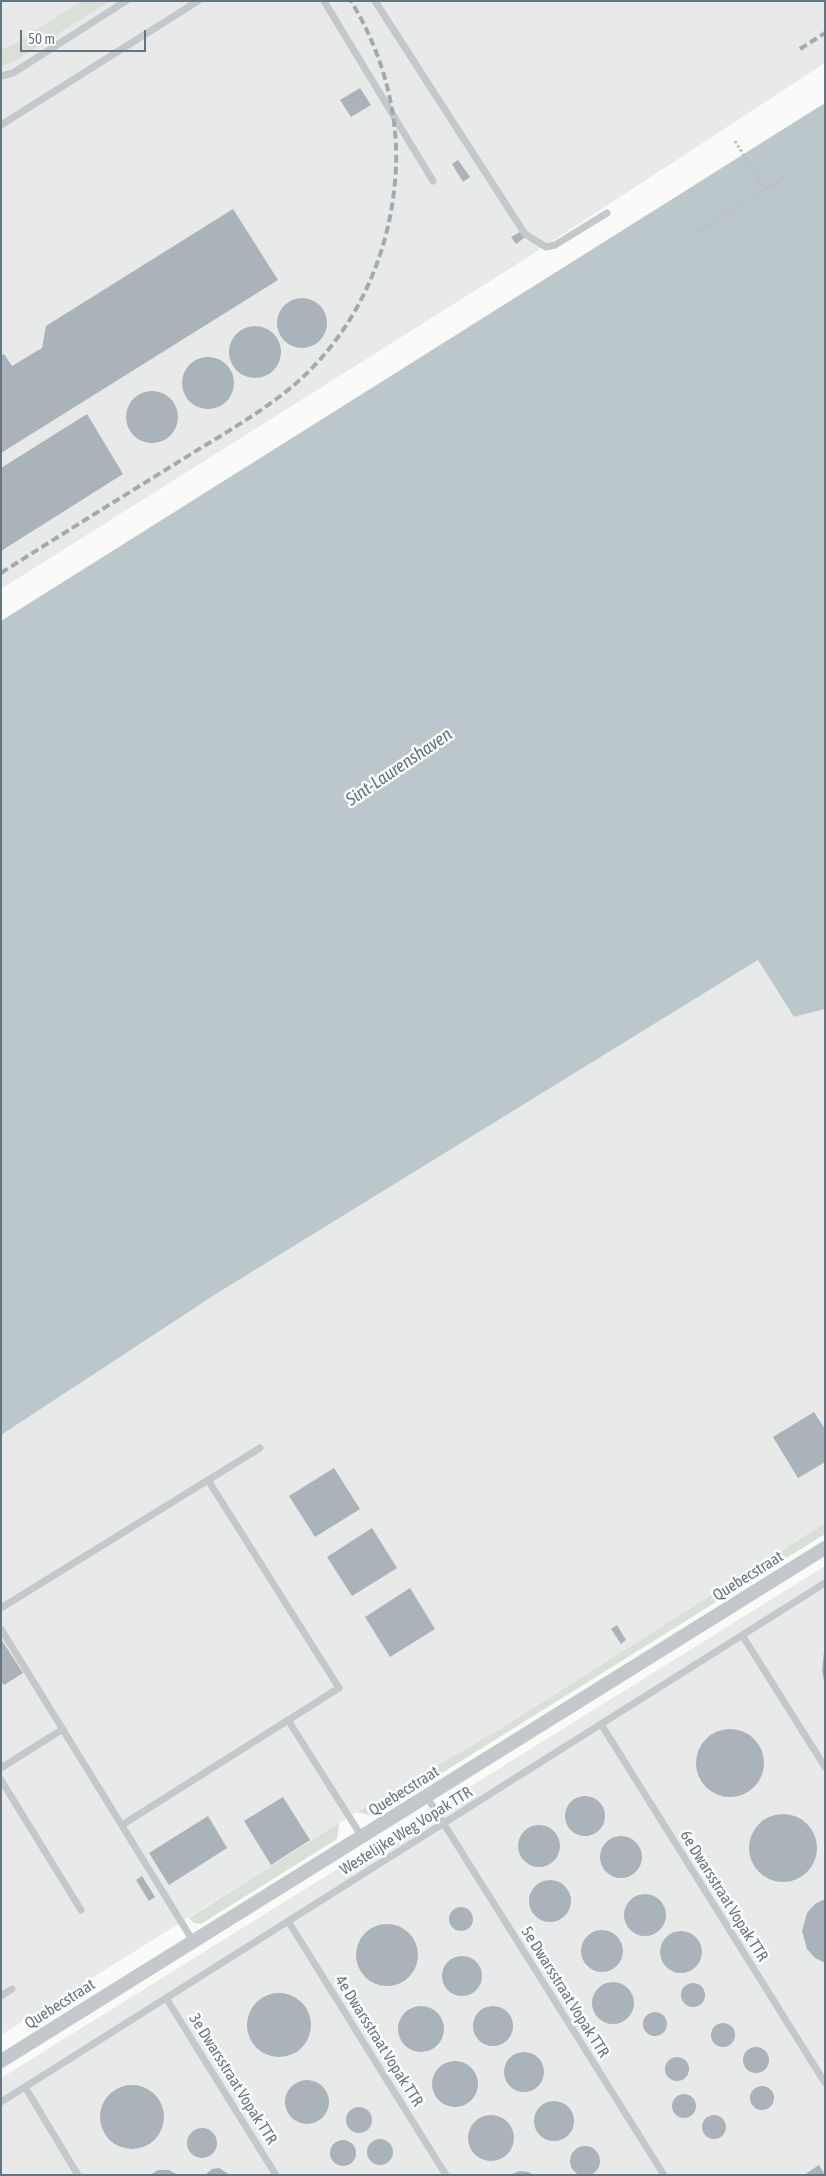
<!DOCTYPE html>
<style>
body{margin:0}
#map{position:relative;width:826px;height:2176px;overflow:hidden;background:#fafaf8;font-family:"Asap Condensed",sans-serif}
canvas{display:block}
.frame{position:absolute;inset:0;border:2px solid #657683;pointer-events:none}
.scale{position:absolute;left:20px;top:30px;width:126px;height:22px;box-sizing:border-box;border:2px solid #657683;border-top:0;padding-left:6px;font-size:15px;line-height:18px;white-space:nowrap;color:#657683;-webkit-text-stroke:4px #fff;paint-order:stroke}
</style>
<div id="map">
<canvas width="826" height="2176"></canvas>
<div class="frame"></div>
<div class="scale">50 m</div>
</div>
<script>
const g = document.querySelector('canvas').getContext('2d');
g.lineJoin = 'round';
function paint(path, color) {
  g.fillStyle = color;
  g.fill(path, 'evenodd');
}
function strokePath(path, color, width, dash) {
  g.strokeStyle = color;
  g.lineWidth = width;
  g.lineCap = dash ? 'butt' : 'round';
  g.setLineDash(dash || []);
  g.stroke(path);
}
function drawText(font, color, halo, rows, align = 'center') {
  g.font = font + ' "Asap Condensed",sans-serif';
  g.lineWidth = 5;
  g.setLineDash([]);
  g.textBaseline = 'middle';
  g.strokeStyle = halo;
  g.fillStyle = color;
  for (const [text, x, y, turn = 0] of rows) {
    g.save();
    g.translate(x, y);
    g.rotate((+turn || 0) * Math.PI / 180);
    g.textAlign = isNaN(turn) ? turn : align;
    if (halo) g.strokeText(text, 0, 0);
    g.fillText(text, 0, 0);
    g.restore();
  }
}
const built = new Path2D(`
 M1 1H825V63L522 261 1 589Z
 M758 960 794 1017 825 1009V1523L500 1729 357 1812 1 2035V1435L216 1294Z
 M825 1566V2175H1V2078Z`);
const green = new Path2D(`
 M82 1H110L10 64 1 66V50L11 46Z
 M825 1523V1534L373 1816 357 1812 500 1729Z
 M339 1823 337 1839 201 1924 194 1923 189 1918Z`);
const water = new Path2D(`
 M825 103V1009L794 1017 758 960 216 1294 1 1435V621Z`);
const building = new Path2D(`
 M360 88 371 105 351 117 340 100Z
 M458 160 470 177 463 182 452 164Z
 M233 209 278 280 1 453V356L4 354 12 366 42 348 46 326Z
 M520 232 524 238 516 244 511 237Z
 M277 323a25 25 0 1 1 50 0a25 25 0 1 1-50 0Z
 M229 352a26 26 0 1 1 52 0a26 26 0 1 1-52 0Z
 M182 383a26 26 0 1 1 52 0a26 26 0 1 1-52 0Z
 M126 417a26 26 0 1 1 52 0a26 26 0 1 1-52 0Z
 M87 414 123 474 1 551V468Z
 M814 1412 825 1429V1462L798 1478 773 1437Z
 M334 1468 360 1509 315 1537 289 1496Z
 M372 1528 397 1568 352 1596 327 1557Z
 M410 1588 435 1629 390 1657 365 1617Z
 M617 1625 626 1640 621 1644 611 1629Z
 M1 1639 23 1673 4 1685 1 1681Z
 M824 1652H825L824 1681 822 1670Z
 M696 1763a34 34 0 1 1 68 0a34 34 0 1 1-68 0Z
 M565 1816a20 20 0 1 1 40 0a20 20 0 1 1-40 0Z
 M283 1797 310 1840 271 1865 244 1821Z
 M749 1848a34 34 0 1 1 68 0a34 34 0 1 1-68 0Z
 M208 1816 227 1848 169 1885 149 1853Z
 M518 1846a21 21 0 1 1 42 0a21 21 0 1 1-42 0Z
 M600 1857a21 21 0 1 1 42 0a21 21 0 1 1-42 0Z
 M142 1876 155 1897 149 1901 136 1880Z
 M529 1901a21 21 0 1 1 42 0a21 21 0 1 1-42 0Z
 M624 1915a21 21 0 1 1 42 0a21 21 0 1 1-42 0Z
 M825 1899V1963L815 1958 807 1949 802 1931 807 1913 815 1904Z
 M449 1919a12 12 0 1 1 24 0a12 12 0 1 1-24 0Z
 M356 1955a31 31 0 1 1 62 0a31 31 0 1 1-62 0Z
 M581 1951a21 21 0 1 1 42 0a21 21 0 1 1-42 0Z
 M660 1952a21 21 0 1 1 42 0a21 21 0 1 1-42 0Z
 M442 1976a20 20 0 1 1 40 0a20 20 0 1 1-40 0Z
 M592 2003a21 21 0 1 1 42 0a21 21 0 1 1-42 0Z
 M681 1995a12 12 0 1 1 24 0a12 12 0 1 1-24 0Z
 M247 2025a32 32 0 1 1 64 0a32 32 0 1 1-64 0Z
 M473 2026a20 20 0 1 1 40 0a20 20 0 1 1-40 0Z
 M398 2029a23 23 0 1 1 46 0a23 23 0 1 1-46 0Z
 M643 2024a12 12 0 1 1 24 0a12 12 0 1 1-24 0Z
 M711 2035a12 12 0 1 1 24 0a12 12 0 1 1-24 0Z
 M743 2060a13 13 0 1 1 26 0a13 13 0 1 1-26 0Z
 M504 2072a20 20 0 1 1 40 0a20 20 0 1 1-40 0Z
 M665 2069a12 12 0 1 1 24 0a12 12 0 1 1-24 0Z
 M432 2084a23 23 0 1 1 46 0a23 23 0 1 1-46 0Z
 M285 2102a22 22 0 1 1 44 0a22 22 0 1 1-44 0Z
 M100 2117a32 32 0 1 1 64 0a32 32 0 1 1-64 0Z
 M750 2098a12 12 0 1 1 24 0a12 12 0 1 1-24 0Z
 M672 2106a12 12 0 1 1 24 0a12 12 0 1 1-24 0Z
 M534 2121a20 20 0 1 1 40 0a20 20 0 1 1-40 0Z
 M346 2120a13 13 0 1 1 26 0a13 13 0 1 1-26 0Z
 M702 2127a12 12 0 1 1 24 0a12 12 0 1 1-24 0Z
 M468 2138a23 23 0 1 1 46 0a23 23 0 1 1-46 0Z
 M187 2143a15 15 0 1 1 30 0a15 15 0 1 1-30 0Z
 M367 2152a13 13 0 1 1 26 0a13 13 0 1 1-26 0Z
 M330 2153a13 13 0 1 1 26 0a13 13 0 1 1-26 0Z
 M570 2161a15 15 0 1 1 30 0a15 15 0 1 1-30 0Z
 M819 2165 825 2175H804Z
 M219 2168 230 2175H205L212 2169Z
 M158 2170H169L178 2175H150Z
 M520 2171 528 2172 534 2175H509Z`);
const path = new Path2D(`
 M735 141 764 189
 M692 235 788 175`);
const lane = new Path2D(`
 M324 1 433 181
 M375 1 525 234 546 247 555 245 607 213
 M1 76 13 73 126 1
 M1 125 198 1
 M1 1608 260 1448
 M1 1629 193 1941
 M742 1635 825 1767
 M288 1720 362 1837
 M601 1724 825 2083
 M1 1768 63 1729
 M1 1780 81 1910
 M427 1797 664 2175
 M122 1825 339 1688 208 1480
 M288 1921 446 2175
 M1 1996 12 1989
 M166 1998 276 2175
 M25 2087 78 2175
 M1 2102 825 1583`);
const street = new Path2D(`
 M1 2061 825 1548`);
const rail = new Path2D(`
 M800 49 825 33
 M1 573C59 536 117 500 175 464 213 440 253 418 288 390 351 339 388 262 395 182 401 120 384 55 351 1`);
const streetNames = [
 ["Quebecstraat",748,1576,-32],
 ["Quebecstraat",404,1791,-32],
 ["Westelijke Weg Vopak TTR",406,1831,-32],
 ["6e Dwarsstraat Vopak TTR",724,1896,58],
 ["5e Dwarsstraat Vopak TTR",565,1992,58],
 ["Quebecstraat",60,2004,-32],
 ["4e Dwarsstraat Vopak TTR",379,2041,58],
 ["3e Dwarsstraat Vopak TTR",233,2079,58]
];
const waterNames = [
 ["Sint-Laurenshaven",399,767,-34]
];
paint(built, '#e8e9e9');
paint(green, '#dadfd7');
paint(water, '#bbc7cb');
paint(building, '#aab3b9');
strokePath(path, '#bbbfc2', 3, [2.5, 2.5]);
strokePath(lane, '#c3c8cc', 7);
strokePath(street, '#c3c8cc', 14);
strokePath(rail, '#a2aab0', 4, [8, 4]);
drawText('16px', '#657683', '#fff', streetNames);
drawText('italic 18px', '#60757c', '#fff', waterNames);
</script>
